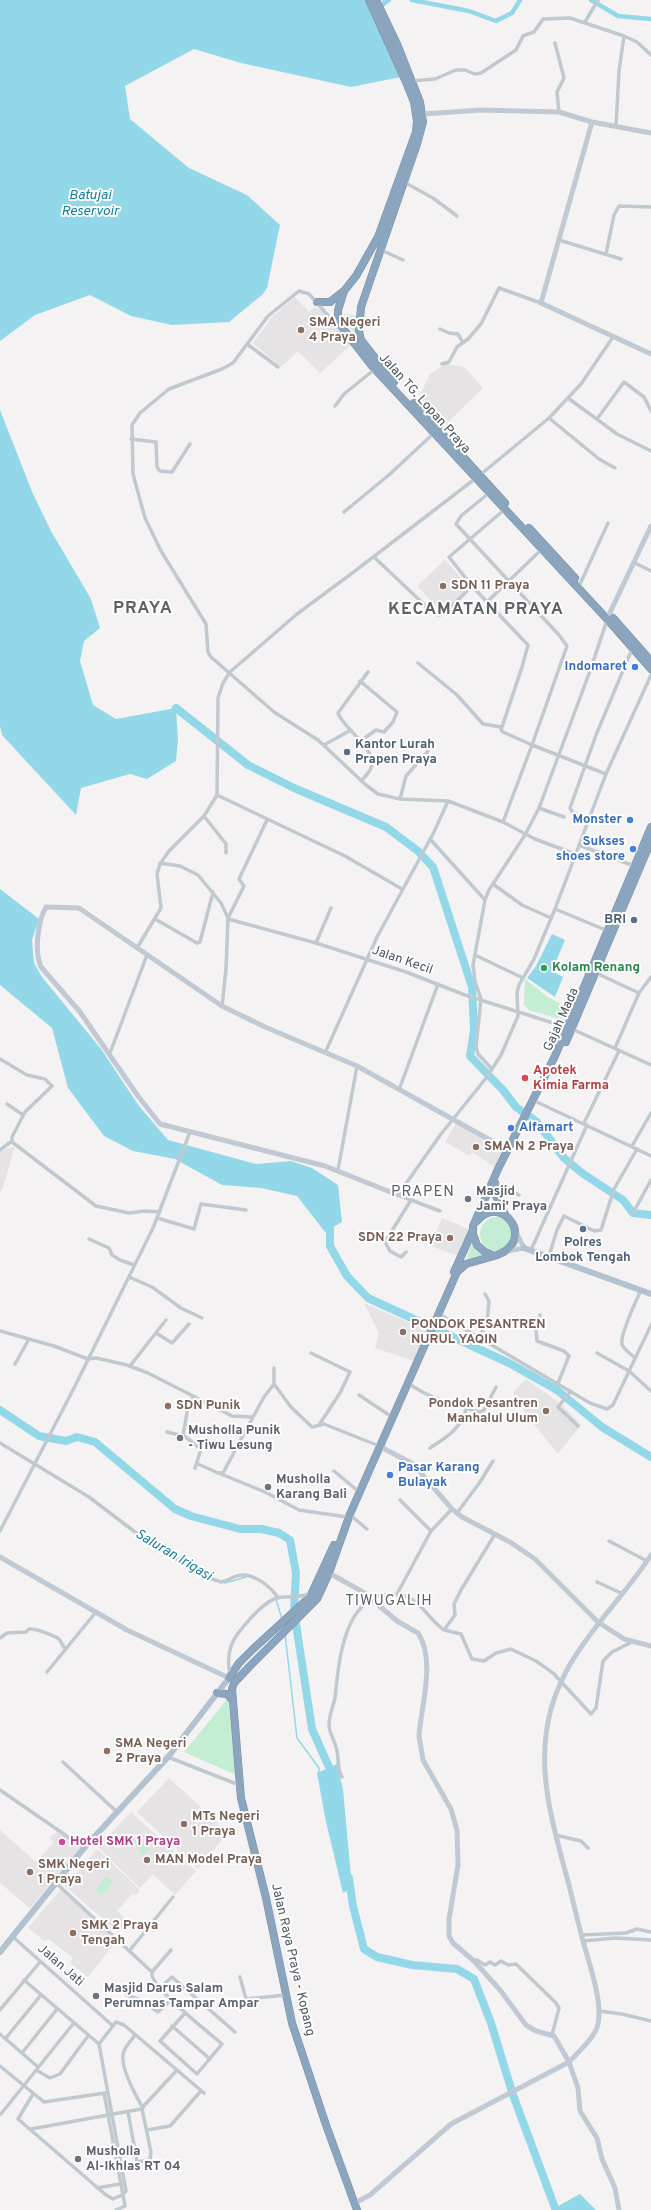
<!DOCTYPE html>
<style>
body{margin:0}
canvas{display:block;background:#f4f2f2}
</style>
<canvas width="651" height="2210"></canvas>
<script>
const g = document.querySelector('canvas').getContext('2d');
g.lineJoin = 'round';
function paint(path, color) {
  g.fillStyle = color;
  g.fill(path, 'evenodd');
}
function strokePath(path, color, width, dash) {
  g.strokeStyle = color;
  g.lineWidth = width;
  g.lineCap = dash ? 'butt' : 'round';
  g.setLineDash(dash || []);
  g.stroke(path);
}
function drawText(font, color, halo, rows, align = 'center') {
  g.font = font + ' Overpass,sans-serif';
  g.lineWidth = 4;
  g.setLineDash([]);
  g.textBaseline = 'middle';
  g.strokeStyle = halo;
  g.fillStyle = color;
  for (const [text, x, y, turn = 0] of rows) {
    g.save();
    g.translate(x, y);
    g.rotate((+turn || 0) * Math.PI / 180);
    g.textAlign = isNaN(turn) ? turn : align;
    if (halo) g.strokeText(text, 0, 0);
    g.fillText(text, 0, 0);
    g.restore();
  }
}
const education = new Path2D(`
 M295 297 309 312 314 307 320 309 352 344 320 373 301 354 297 352 281 367 253 343 272 317Z
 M446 364 464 367 483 388 442 428 417 402 430 374Z
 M445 560 470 587 442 613 417 586Z
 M457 1122 506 1153 498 1169 472 1152 470 1156 445 1142Z
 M15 1146 2 1191H0V1152Z
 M442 1218 469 1229 458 1256 431 1246Z
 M364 1303 428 1331 414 1361 375 1348 379 1333Z
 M526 1379 561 1404 581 1425 558 1454 529 1418 513 1393Z
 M169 1778 218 1823 216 1827 225 1836 198 1869 137 1812Z
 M131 1812 196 1871 175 1895 153 1874 140 1888 98 1847Z
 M60 1829 82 1846 30 1908 0 1883V1830L36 1862 54 1842 49 1838Z
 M97 1849 140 1890 136 1895 133 1893 117 1911 129 1921 119 1933 65 1886Z
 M62 1888 118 1939 88 1977 70 1963 73 1958 49 1939 45 1941 28 1928Z`);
const green = new Path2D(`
 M347 314 357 316V330L354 333 341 316Z
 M525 979 545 995 571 1010 566 1021 529 1010 524 1005Z
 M480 1234a17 17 0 1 1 34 0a17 17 0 1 1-34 0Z
 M473 1240 485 1255 466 1260Z
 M228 1698 236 1775 184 1752Z
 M138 1836 150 1849 143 1855 131 1842Z
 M107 1876 113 1883 101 1895 95 1889Z`);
const water = new Path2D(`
 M0 0H367L401 77 351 87 241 63 194 49 125 86 130 119 189 168 247 195 280 225 267 288 263 294 229 322 172 325 131 316 90 295 35 315 0 341Z
 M0 410 33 494 51 531 91 599 100 628 84 641 80 661 93 705 116 719 176 708 178 740 176 761 147 779 130 774 81 788 76 815 2 735 0 726Z
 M0 889 39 919 32 940 34 963 42 977 101 1049 139 1106 168 1140 256 1164 291 1161 312 1168 338 1185 342 1222 325 1232 297 1196 261 1188 222 1185 175 1159 133 1151 104 1136 68 1088 52 1028 0 985Z
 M552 934 565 940 552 971 563 977 555 997 527 978 536 966Z
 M337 1764 343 1789 352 1888 343 1893 326 1822 317 1773Z
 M580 2194 596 2210H551Z`);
const stream = new Path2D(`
 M383 0 384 3
 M225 1583 246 1577
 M276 1599 282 1619
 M285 1634 297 1738 319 1768V1772`);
const canal = new Path2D(`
 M412 0 469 11 496 21 512 13 520 0
 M591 0 618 16 651 19
 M378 8 389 0`);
const river = new Path2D(`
 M176 708 248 765 294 788 386 827 418 851 433 867 472 987 474 1030 470 1056 503 1090 516 1107 537 1122 564 1158 582 1173 623 1200 633 1213 651 1215
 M330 1229V1246L347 1276 368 1298 509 1363 557 1390 602 1427 651 1457
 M0 1410 39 1436 66 1441 77 1437 95 1442 175 1509 191 1516 240 1529H261L279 1533 290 1540 296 1573 294 1611 312 1729 333 1776
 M349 1878 353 1906 364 1949 377 1957 412 1965 457 1969 474 1979 491 2023 513 2095 555 2208`);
const street = new Path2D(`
 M585 22 598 0
 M624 36 637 42 651 55
 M555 43 564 78 557 92 559 112
 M412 81 435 79 456 70H465L475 74 481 73 516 50 523 36 534 32 543 19 570 18 624 36 619 71 616 126
 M404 182 433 198 457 216
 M559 240 621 259
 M381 250 403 260
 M606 254 614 215 619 206 651 207
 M340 329 309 294 299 291 268 316 233 363 222 369 169 389 140 413 132 425 133 474 145 518 161 551 206 624 208 652 211 657 274 712 318 740 366 785 378 794 400 799 448 801 456 804 503 822 535 839 575 854
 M440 329 449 333 458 334 463 343
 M247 344 278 367
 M442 364 449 362 457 347 468 339 481 324 499 288 541 303
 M568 398 617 434 651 451
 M335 406 344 394 375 369
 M549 418 599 459 615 468
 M597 419 624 382 644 397 651 411
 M131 439 156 442 157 467 160 471 172 472 190 444
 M344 512 390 474 434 433
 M374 557 431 611 438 615 444 614 472 586 487 602 542 549
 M635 563 651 571
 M580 584 608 523
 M472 586 449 557 505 509
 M487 602 528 645 522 667 501 730 503 732 532 745 567 646 559 635 456 524 461 516 489 493
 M418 663 457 695 483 724 501 727
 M360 681 397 712 393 722 384 732 376 730 362 740
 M324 745 351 730
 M361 781C365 777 369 773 371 768 379 751 342 727 338 713L368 672
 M217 795 345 856 402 889
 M400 799 406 776 428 751
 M539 808 564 817
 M204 816 226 844V853
 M589 819 573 813 570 808 596 735 632 649
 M503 822 532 745 606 774
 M430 839 485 900
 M579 845 634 866
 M160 863 180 866 198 875 221 903 228 918
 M493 884 522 905 551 918
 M155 919 197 943 200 942 213 892
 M228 919 316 943 406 972 465 995 572 1029 651 1065
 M608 931 555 909 606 774 651 675
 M316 943 331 908
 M137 948 161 908 157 874 160 864 169 851 204 816 217 795 218 698 223 683 230 672 297 614 355 571 480 475 549 418 581 384 613 337
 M475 955 523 978
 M596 973 639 993
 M222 1006 226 969 228 918 244 886 239 879 267 820
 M615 1048 639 993 651 977
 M110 1053 147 955
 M325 1053 377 937 434 832 448 801
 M0 1059 27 1075 45 1079 52 1086 25 1112 12 1137V1142L96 1206 129 1213 145 1211 160 1212
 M492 1069 478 1054 476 1047 481 999 475 981 473 965 485 900 489 890 525 835 539 808 590 671 607 620
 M399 1090 438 984
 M537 1102 651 1156
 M7 1104 23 1115
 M584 1123 619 1051
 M632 1146 651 1113
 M0 1150 12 1141
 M338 1170 357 1066
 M495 1183 519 1195
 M440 1211 398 1195 441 1134 487 1077 501 1055 518 1016 517 993 519 985 534 959 555 909
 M633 1213 651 1180
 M157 1218 194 1229 201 1204 246 1210
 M89 1239 109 1248 112 1255 120 1260 134 1265
 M531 1250 587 1125
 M406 1252 401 1257 390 1251 385 1242 411 1200
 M549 1256 557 1230 564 1216 594 1231 601 1230 614 1189 637 1149
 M129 1277 152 1287 181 1308 202 1318
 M439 1314 590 1403 607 1409 613 1405 651 1325
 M540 1315 536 1330 537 1341 564 1351 569 1356 558 1383
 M0 1331 54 1346 88 1359 96 1358 127 1365 148 1373 232 1416 253 1417 264 1397 274 1384
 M156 1333 172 1343 189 1324
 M479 1336 487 1324 489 1301 485 1294
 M311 1353 350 1372 340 1393 319 1425
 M597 1353 629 1371 651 1391
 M635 1358C631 1354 624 1350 622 1344 620 1334 636 1301 641 1290
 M15 1364 29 1339
 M130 1366 166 1320
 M274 1368V1384L291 1407 312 1427 324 1424 379 1446
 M408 1383C430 1399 454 1405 480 1412L484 1410 496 1387
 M571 1391 558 1407 578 1426
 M359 1395 392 1417
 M193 1397 188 1407 183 1435 201 1449 195 1468
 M167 1432 183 1436
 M0 1443 89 1497 135 1532 169 1555 204 1576 221 1582C229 1581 234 1575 242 1575 255 1574 272 1588 278 1598
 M430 1448C446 1437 460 1430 466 1410
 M198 1464 218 1473H223L253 1417
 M334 1471 358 1491
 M221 1474 265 1492 299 1510 347 1517
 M400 1500 431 1531
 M457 1513 480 1482 493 1461
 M349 1514 367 1529
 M0 1531 75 1386 153 1228 190 1132
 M495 1534 461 1590 454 1604 455 1615 444 1630 461 1634 472 1659 484 1661 496 1653 511 1649 536 1661 553 1673 591 1714 596 1708 603 1661 612 1652 632 1642
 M609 1541 647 1561
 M597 1582 621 1593
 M397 1594 431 1531 452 1509
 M0 1638 7 1633 26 1632 29 1629C35 1628 53 1635 59 1639L65 1649
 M47 1672 96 1612
 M230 1674C228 1665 228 1655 231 1646 236 1632 263 1602 277 1598 288 1595 301 1599 310 1593
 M168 1757 239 1785
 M63 1762 117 1812
 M342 1777C337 1769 339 1760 337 1751 336 1742 329 1734 329 1725 329 1715 333 1707 335 1698 339 1660 344 1587 400 1595 420 1598 428 1619 444 1630
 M0 1790 84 1848
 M555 1835 581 1841 588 1848
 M56 1883 152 1972 171 1950
 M582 1935 626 1933 637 1929 651 1932
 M12 1936 113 2026
 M583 1941 615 1938 651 1940
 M130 1950 173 1897
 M474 1961 477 1960 485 1965 490 1962 495 1965 501 1961 508 1965 516 1964 556 2003 559 2008 552 2035
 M152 1972C147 1985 211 2034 222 2044L197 2074 160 2041 185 2013
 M240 1977 246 1999 286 1995
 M24 1980 99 2044
 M161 1987 172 1977 235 2032
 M127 1995 140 2000 158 2012 171 2000
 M0 2010 40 1962
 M599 2011 622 2014 651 2021
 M172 2026 210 2059
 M0 2034 38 2067
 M135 2035C132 2040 126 2045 124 2051 118 2065 136 2096 143 2108
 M5 2039 41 1995
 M22 2053 57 2009
 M0 2066 44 2102 105 2093
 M36 2070 50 2078 60 2074 88 2036
 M104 2093 125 2206 116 2210
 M33 2094 18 2119 106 2195 113 2199 122 2195 126 2191 99 2044 116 2022 124 2025 204 2093
 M128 2112 137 2162 150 2160 151 2152 142 2109
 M1 2114 73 2024
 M31 2129 141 2109 177 2070
 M147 2130 170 2126 201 2091
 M97 2188 120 2184`);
const secondary = new Path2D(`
 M423 114 482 110 559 112 592 122 651 133
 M592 122 541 303 651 354
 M607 619 651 526
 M398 1195 325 1166 160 1124 138 1096 80 1012 41 967C34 951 38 921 46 907L79 908 222 1006 265 1027 357 1066 508 1150
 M506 1251 524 1248 516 1232
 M379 1446 413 1464 452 1509 462 1517 510 1542 535 1559 598 1622 624 1639 651 1646
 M0 1557 127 1630 229 1678
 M329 1573 363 1592 397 1621 418 1633C436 1659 421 1707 419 1736L423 1760 451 1809 457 1830 458 1865 449 1919V1936L453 1943 474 1961 500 1990 526 2025 536 2031 554 2036 569 2062 451 2124 370 2195 355 2203
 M619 2210 615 2188 602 2159 597 2138 580 2111 578 2088 569 2062C578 2052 595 2038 598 2024 603 2002 589 1963 583 1941 577 1919 572 1896 566 1874 554 1829 540 1782 546 1735 555 1657 612 1615 651 1555`);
const primary = new Path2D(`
 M524 1248 651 1294
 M0 1952 84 1848 168 1757 229 1678`);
const highway = new Path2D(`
 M369 0 406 82 414 102 417 121 416 132 378 237 356 276 344 291 338 310V317L341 326 372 366 607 619 651 669
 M376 0 397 44 420 102 423 122 417 144 361 307 359 331 361 340 394 382
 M317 302H330L344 291
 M414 403 505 503
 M529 528 575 578
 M613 618 651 661
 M566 1042 651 841
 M495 1183 494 1192 506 1216
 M477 1221C502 1191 539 1243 494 1256L485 1252 477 1245 473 1234V1226L498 1169 555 1056 651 827
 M454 1272 473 1230
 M229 1678 239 1663 253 1649 310 1597 334 1545
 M217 1693 227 1694 233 1701
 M357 2210 326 2125 292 2023 266 1898 241 1798 232 1689 234 1683 250 1666 317 1599 329 1573 350 1514 457 1272 466 1264 494 1256`);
const markers = [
 [301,330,4,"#8d6e63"],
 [443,586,4,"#8d6e63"],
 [635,667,4,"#3f7fe0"],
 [347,752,4,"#5c6f8a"],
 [630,820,4,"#3f7fe0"],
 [633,849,4,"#3f7fe0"],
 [634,920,4,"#5c6f8a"],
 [544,968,4,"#2e9e5b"],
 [525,1078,4,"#e0444e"],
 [511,1128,4,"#3f7fe0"],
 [476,1147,4,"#8d6e63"],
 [468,1199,4,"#6b7280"],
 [583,1229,4,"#5c6f8a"],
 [450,1238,4,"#8d6e63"],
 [403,1332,4,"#8d6e63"],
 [168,1406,4,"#8d6e63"],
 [546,1411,4,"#8d6e63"],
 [180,1438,4,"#6b7280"],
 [390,1475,4,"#3f7fe0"],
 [268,1487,4,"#6b7280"],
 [107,1751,4,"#8d6e63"],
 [184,1824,4,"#8d6e63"],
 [62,1842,4,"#d1479c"],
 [147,1860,4,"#8d6e63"],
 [30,1872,4,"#8d6e63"],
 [73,1933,4,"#8d6e63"],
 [96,1996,4,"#6b7280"],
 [78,2159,4,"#6b7280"]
];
const educationNames = [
 ["SMA Negeri",309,323],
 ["4 Praya",309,338],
 ["SDN 11 Praya",451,586],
 ["SMA N 2 Praya",484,1147],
 ["SDN 22 Praya",442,1238,"right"],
 ["PONDOK PESANTREN",411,1325],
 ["NURUL YAQIN",411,1340],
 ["Pondok Pesantren",538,1404,"right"],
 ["Manhalul Ulum",538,1419,"right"],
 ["SDN Punik",176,1406],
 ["SMA Negeri",115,1744],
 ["2 Praya",115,1759],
 ["MTs Negeri",192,1817],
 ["1 Praya",192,1832],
 ["MAN Model Praya",155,1860],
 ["SMK Negeri",38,1865],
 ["1 Praya",38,1880],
 ["SMK 2 Praya",81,1926],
 ["Tengah",81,1941]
];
const streetNames = [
 ["Jalan TG. Lopan Praya",424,404,48],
 ["Jalan Kecil",402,961,19],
 ["Gajah Mada",562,1020,-66],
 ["Jalan Raya Praya - Kopang",292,1960,77],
 ["Jalan Jati",60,1966,41]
];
const shopNames = [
 ["Indomaret",627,667],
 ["Monster",622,820],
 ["Sukses",625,842],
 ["shoes store",625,857],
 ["Alfamart",519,1128,"left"],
 ["Pasar Karang",398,1468,"left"],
 ["Bulayak",398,1483,"left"]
];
const serviceNames = [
 ["Kantor Lurah",355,745],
 ["Prapen Praya",355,760],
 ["BRI",626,920,"right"],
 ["Polres",583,1243,"center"],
 ["Lombok Tengah",583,1258,"center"]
];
const leisureNames = [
 ["Kolam Renang",552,968]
];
const healthNames = [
 ["Apotek",533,1071],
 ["Kimia Farma",533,1086]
];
const worshipNames = [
 ["Masjid",476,1192],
 ["Jami' Praya",476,1207],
 ["Musholla Punik",188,1431],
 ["- Tiwu Lesung",188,1446],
 ["Musholla",276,1480],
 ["Karang Bali",276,1495],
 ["Masjid Darus Salam",104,1989],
 ["Perumnas Tampar Ampar",104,2004],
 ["Musholla",86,2152],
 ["Al-Ikhlas RT 04",86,2167]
];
const hotelNames = [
 ["Hotel SMK 1 Praya",70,1842]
];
const waterNames = [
 ["Batujai",90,196],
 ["Reservoir",90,212],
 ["Saluran Irigasi",173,1556,31]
];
const quarterNames = [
 ["PRAPEN",423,1193],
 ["TIWUGALIH",389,1602]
];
const districtNames = [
 ["PRAYA",143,610],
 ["KECAMATAN PRAYA",476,611]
];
paint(education, '#e5e3e4');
paint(green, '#c4eed4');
paint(water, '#93d8e9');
strokePath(stream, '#93d8e9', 1.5);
strokePath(canal, '#93d8e9', 4.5);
strokePath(river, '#93d8e9', 8);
strokePath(highway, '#7890a9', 8);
strokePath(street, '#c1c9d0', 3.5);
strokePath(secondary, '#c1cad4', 5);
strokePath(primary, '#b3c2cf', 6);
strokePath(highway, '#8ca5be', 7);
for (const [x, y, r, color] of markers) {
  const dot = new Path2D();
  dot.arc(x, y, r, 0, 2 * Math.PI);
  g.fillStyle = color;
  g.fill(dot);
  strokePath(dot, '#fff', 1.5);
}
drawText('bold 13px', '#785e54', '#fff', educationNames, 'left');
drawText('13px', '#4a555f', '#fff', streetNames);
drawText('bold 13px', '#366cbe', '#fff', shopNames, 'right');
drawText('bold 13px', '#4e5e75', '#fff', serviceNames, 'left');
drawText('bold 13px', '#27864d', '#fff', leisureNames, 'left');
drawText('bold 13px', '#be3a42', '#fff', healthNames, 'left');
drawText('bold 13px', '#5b616d', '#fff', worshipNames, 'left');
drawText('bold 13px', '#b23c85', '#fff', hotelNames, 'left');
drawText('italic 14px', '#13809a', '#fff', waterNames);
g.letterSpacing = '1px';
drawText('15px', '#5e6266', '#fff', quarterNames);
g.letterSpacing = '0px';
g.letterSpacing = '1px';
drawText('bold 17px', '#5e6266', '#fff', districtNames);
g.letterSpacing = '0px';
</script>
